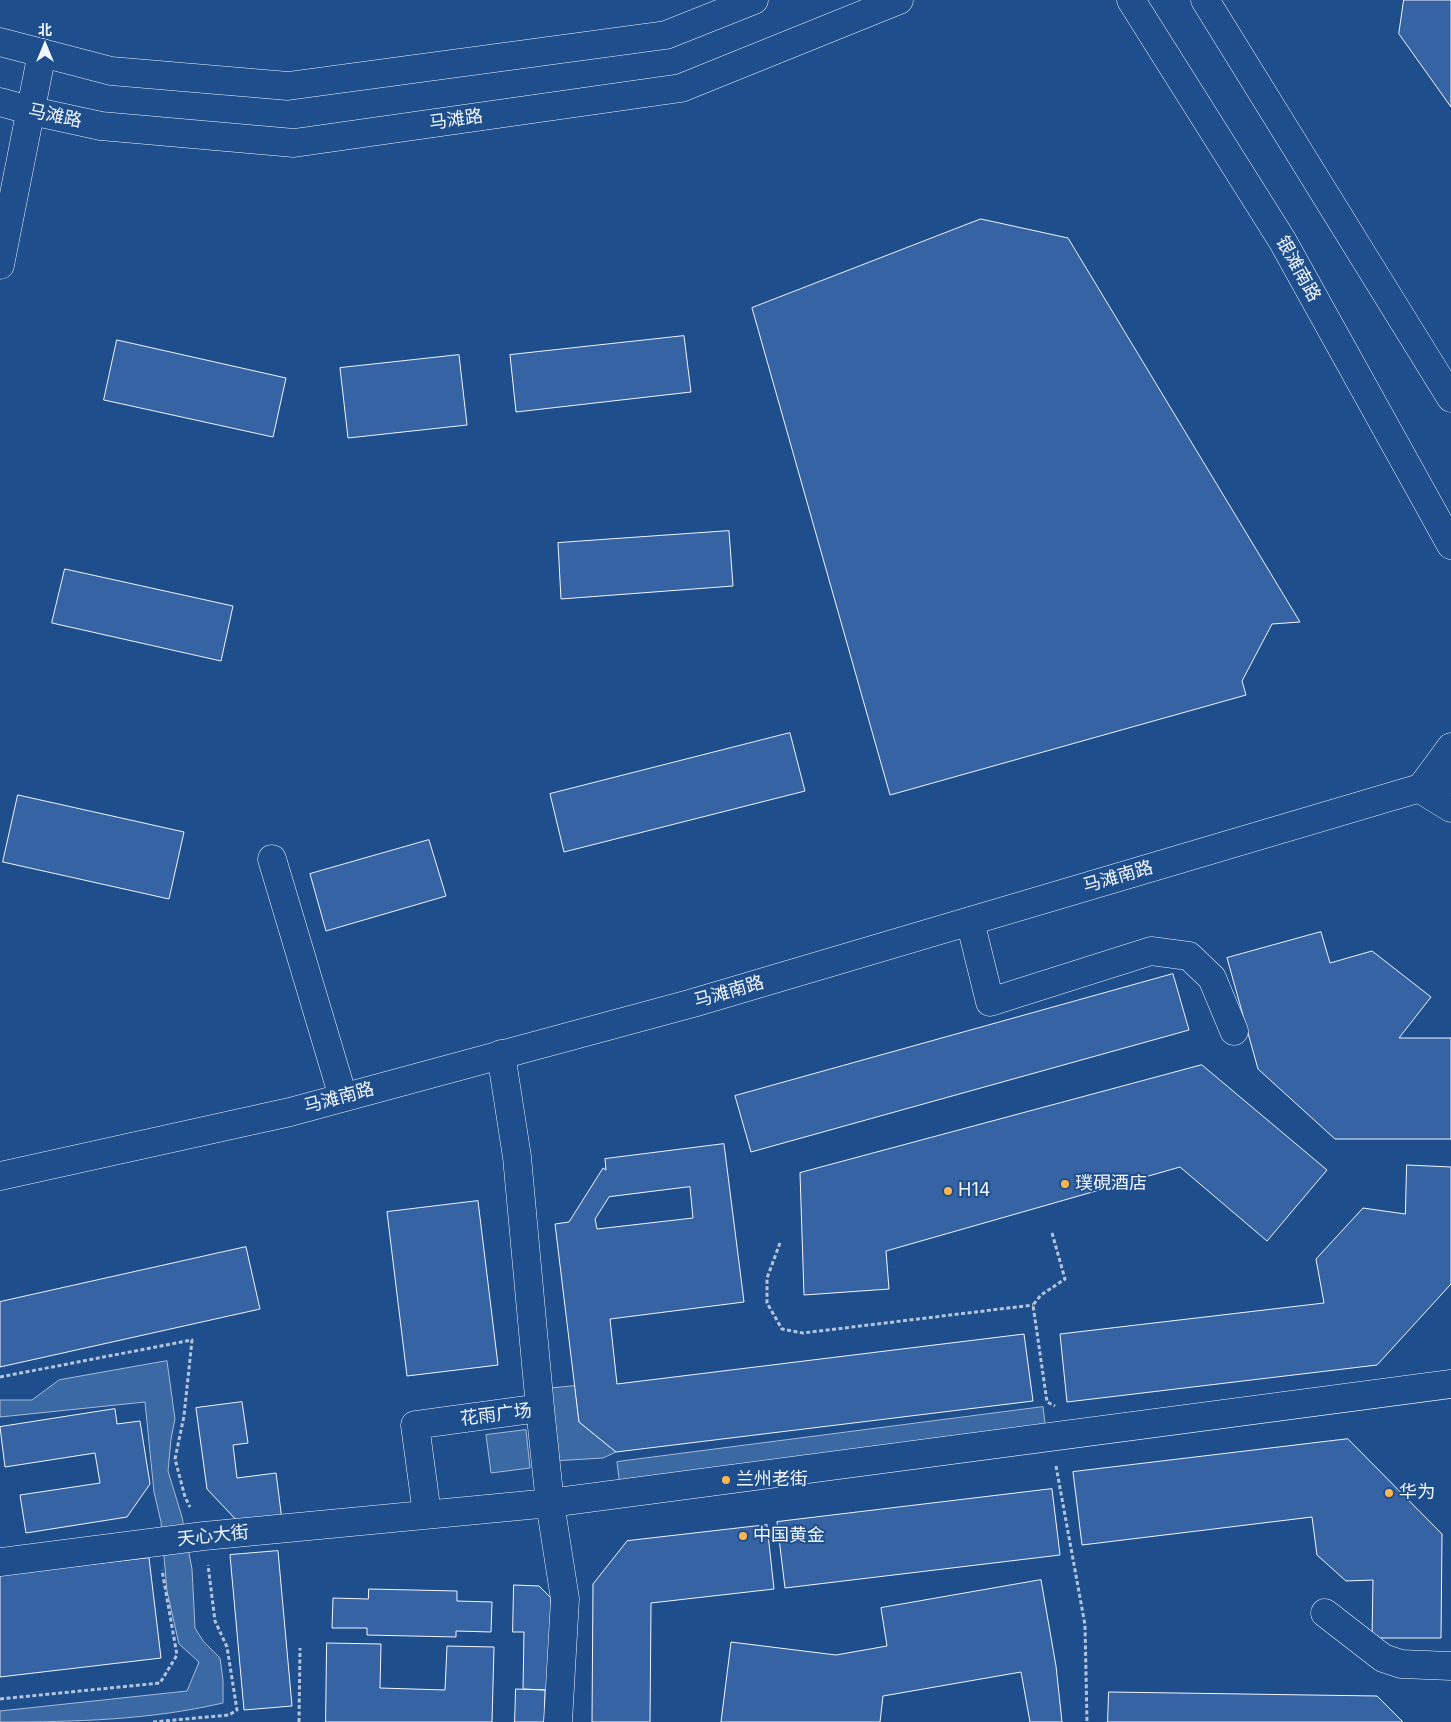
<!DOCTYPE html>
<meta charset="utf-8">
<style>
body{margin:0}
#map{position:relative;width:1451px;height:1722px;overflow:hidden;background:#1f4e8c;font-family:Inter,"Noto Sans SC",sans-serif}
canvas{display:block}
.north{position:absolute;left:20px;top:20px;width:50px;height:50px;-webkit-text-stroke:4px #1f4e8c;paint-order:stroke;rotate:0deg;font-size:14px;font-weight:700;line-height:20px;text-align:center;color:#f2f6ff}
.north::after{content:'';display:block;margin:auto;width:18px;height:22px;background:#f2f6ff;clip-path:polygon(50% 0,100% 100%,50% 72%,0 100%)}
</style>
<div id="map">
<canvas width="1451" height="1722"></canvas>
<div class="north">北</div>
</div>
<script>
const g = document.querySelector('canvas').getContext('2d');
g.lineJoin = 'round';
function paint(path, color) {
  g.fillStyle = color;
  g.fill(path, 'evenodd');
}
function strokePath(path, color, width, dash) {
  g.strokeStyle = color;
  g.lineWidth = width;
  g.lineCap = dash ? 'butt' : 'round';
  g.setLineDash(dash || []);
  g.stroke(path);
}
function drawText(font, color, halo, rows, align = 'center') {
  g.font = font + ' Inter,"Noto Sans SC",sans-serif';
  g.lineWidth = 4;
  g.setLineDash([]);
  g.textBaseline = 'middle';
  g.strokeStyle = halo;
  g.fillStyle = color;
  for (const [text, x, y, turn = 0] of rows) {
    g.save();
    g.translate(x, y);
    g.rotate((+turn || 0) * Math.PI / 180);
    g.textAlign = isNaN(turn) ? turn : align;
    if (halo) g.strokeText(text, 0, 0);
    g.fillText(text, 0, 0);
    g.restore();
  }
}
const water = new Path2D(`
 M167 1361 175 1419 171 1439 168 1471 182 1517 192 1569 195 1628 203 1641 220 1658 223 1680V1703C150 1720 75 1722 0 1722V1711L187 1691 199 1662 179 1644 167 1591 161 1522 154 1492 145 1402 0 1417V1400H32L59 1380Z
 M575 1386 579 1422 616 1452 603 1458 553 1461 544 1389Z
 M1043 1407 1046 1431 620 1486 617 1462Z
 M526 1430 530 1468 491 1473 486 1435Z`);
const building = new Path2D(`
 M1404 0H1451V107L1399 34Z
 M981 219 1068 238 1300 622 1272 624 1242 681 1246 695 890 795 752 308Z
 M684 336 691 392 516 412 510 355Z
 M117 340 286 378 273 437 104 400Z
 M459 355 467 425 348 438 340 368Z
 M729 531 733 586 561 599 558 543Z
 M65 569 233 606 221 661 52 623Z
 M790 733 805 791 564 852 550 794Z
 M18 795 184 832 169 899 3 862Z
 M429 840 446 896 326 931 310 874Z
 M1321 932 1330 963 1372 951 1431 997 1399 1038H1451V1139H1335L1258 1069 1227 958Z
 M1173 974 1189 1030 751 1152 735 1096Z
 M1202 1065 1327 1170 1267 1241 1180 1167 886 1251 889 1289 804 1295 800 1173Z
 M724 1144 744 1302 610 1319 617 1384 1024 1334 1033 1401 616 1452 579 1422 555 1224 569 1222 603 1168 606 1170 605 1159ZM690 1187 693 1218 597 1229 595 1219 609 1197Z
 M1407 1165 1451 1167V1284L1377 1365 1067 1402 1060 1334 1324 1303 1316 1259 1363 1208 1405 1214Z
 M478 1201 498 1365 407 1376 387 1212Z
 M246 1247 260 1309 0 1367V1302Z
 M242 1402 248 1443 233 1445 237 1478 276 1473 282 1520 241 1525 207 1489 196 1408Z
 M115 1409 117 1424 140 1421 150 1484 127 1517 26 1533 20 1495 100 1483 95 1453 5 1467 0 1427Z
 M1348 1439 1442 1534 1441 1638H1372L1373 1580 1346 1581 1317 1555 1312 1517 1082 1545 1073 1472Z
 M1052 1489 1060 1555 785 1588 777 1522Z
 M767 1525 774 1589 651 1603 650 1722H592L593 1584 627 1541Z
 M278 1551 292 1706 244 1710 230 1555Z
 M149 1558 161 1658 0 1677V1575Z
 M1041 1580 1056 1666 1062 1722H1030L1021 1672 883 1696 880 1722H721L731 1642 836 1655 887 1646 881 1608Z
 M514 1585 539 1586 551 1598 548 1690 523 1689 524 1632H513Z
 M369 1589 457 1591V1601L492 1602 491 1632 456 1631V1637L367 1635V1628H332L333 1598 368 1599Z
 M327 1643 381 1644 380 1688 445 1690 447 1646 494 1647 492 1722H326Z
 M516 1689 545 1690 544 1722H515Z
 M1109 1692 1377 1696 1403 1722H1108Z`);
const path = new Path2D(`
 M1052 1233 1065 1279 1041 1295 1033 1305 1047 1402 1055 1406
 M780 1243 767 1278V1303L782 1329 803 1333 1033 1305
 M0 1377 192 1340 184 1416 175 1459 185 1497 190 1507
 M1056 1466 1085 1625 1087 1722
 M0 1699 160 1683 177 1655 162 1570
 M153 1722 229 1715 237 1710 227 1647 215 1621 208 1565
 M299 1722 300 1648`);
const minor = new Path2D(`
 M0 265 42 53
 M272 859 343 1097
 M970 921 990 1002 1151 951 1189 956 1212 978 1234 1031
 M501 1054 517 1157 540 1408
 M0 1562 204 1536 550 1503 540 1408 415 1425 427 1514
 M1325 1613 1383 1658 1401 1664 1451 1666
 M558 1722 565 1599 550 1503 1451 1384`);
const major = new Path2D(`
 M1131 0 1282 240 1451 545
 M1205 0 1451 398
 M0 42 111 71 288 86 666 35 754 0
 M0 102 32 111 101 126 294 143 681 88 899 0
 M1451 747 1420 789 1451 808
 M0 1176 290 1112 693 1003 1451 779`);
const markers = [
 [1065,1184,5,"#ffb74d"],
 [948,1191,5,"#ffb74d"],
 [726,1480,5,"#ffb74d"],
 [1389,1493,5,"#ffb74d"],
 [743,1536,5,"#ffb74d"]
];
const streetNames = [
 ["马滩路",55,116,12],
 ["马滩路",456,120,-8],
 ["银滩南路",1298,269,61],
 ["马滩南路",1118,877,-16],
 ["马滩南路",729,992,-16],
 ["马滩南路",339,1098,-15],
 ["花雨广场",496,1415,-7],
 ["天心大街",213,1536,-6]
];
const poiNames = [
 ["璞硯酒店",1075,1184],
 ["H14",958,1191],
 ["兰州老街",736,1480],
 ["华为",1399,1493],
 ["中国黄金",753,1536]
];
paint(water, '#3b69a3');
strokePath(water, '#a8bbd7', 1);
paint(building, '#3563a3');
strokePath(building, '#f2f6ff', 1);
strokePath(minor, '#f2f6ff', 29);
strokePath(major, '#f2f6ff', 29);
strokePath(path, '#b3c4dc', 3, [4, 2.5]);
strokePath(minor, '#1f4e8c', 28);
strokePath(major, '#1f4e8c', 28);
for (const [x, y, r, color] of markers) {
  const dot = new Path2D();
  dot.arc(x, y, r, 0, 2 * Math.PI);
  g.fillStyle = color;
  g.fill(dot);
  strokePath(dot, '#1f4e8c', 2);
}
drawText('18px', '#f2f6ff', '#1f4e8c', streetNames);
drawText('18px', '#f2f6ff', '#1f4e8c', poiNames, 'left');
</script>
